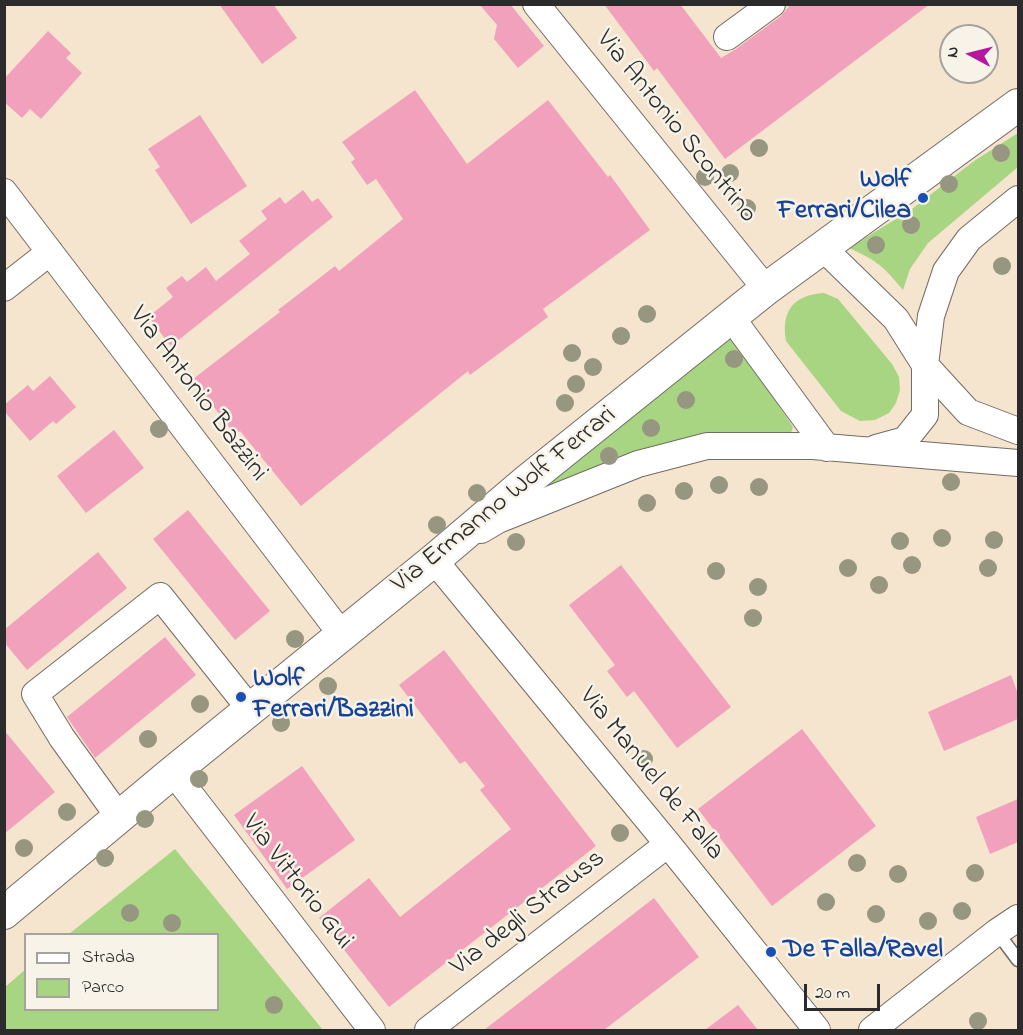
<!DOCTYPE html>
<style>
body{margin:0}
#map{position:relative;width:1023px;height:1035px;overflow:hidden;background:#f5e4ce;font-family:"Indie Flower",sans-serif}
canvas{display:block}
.frame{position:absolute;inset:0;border:6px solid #2b2b2b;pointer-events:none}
.legend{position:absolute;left:24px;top:933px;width:195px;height:78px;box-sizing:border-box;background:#f7f3e8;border:2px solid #a5a39c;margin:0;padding:8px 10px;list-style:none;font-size:18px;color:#2b2b2b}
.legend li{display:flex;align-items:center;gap:12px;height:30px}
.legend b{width:30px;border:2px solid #a5a39c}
.north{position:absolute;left:939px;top:24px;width:60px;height:60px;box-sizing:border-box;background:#f7f3e8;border:2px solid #a5a39c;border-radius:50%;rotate:277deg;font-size:16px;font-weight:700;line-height:24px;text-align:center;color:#2b2b2b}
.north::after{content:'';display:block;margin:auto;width:21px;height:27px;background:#b5179e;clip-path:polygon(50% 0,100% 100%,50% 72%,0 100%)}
.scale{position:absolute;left:804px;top:984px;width:76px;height:27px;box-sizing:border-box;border:3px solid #2b2b2b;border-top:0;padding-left:8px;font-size:18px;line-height:21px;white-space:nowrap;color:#2b2b2b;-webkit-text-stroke:4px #f7f3e8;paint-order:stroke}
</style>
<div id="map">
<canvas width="1023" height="1035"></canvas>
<div class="frame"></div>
<ul class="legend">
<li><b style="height:8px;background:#fff"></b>Strada</li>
<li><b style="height:16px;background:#a8d582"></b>Parco</li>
</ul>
<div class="north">N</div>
<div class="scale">20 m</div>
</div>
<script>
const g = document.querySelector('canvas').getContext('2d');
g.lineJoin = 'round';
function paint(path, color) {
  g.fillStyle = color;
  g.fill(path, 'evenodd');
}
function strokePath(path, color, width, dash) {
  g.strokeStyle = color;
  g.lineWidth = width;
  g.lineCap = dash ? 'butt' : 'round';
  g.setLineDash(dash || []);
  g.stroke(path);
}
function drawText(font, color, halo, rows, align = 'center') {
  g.font = font + ' "Indie Flower",sans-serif';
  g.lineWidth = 5;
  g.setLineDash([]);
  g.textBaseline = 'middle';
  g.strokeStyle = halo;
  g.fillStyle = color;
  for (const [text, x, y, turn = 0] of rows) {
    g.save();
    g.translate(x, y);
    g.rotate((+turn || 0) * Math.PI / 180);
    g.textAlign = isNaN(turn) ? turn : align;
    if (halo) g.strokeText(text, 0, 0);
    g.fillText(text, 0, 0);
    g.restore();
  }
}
const green = new Path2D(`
 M1018 133V167L928 243 910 269 903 290C883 266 879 262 849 248L912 209 974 161Z
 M824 293 838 299 892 364 899 377 900 390 896 403 889 413 875 420 860 421 841 411 786 341C781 311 793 295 824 293Z
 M729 331 793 427 791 433 788 435 543 489 540 480Z
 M175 849 323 1030H5V987L25 970 26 1010H218V934H69Z`);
const building = new Path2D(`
 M219 4H273L297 38 262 64Z
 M479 4H510L544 46 518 68 494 39 497 25Z
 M604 4H680L721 58 736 49 781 16 791 4H930L725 159 657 68 654 71Z
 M48 31 71 53 66 58 82 73 41 119 30 109 22 118 4 102V79Z
 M415 90 467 164 548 100 608 177 610 175 650 230 543 309 548 317 470 375 468 371 301 506 240 431 235 435 193 379 280 312 278 310 335 266 339 271 403 219 376 179 367 185 351 162 355 159 342 142Z
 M200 115 247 186 191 224 155 170 160 167 148 149Z
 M303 190 312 202 318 198 333 217 171 346 148 317 173 297 166 288 182 276 187 282 206 267 216 281 250 254 239 241 267 219 261 211 280 197 285 204Z
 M50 376 76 407 56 424 53 421 30 441 4 411V405L28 385 33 391Z
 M114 430 144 468 86 513 57 476Z
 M188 510 270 611 235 640 153 539Z
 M98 552 127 588 27 670 4 642V630Z
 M621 565 731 707 677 748 634 691 627 697 607 671 615 665 569 605Z
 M165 637 196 675 95 758 67 717Z
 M444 650 596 846 389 1007 319 918 369 878 400 917 511 829 480 790 485 786 465 761 460 764 399 685Z
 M1011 675 1018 694V719L944 751 928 712Z
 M802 729 876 826 772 906 698 809Z
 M4 730 55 792 4 834Z
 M302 766 355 840 287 889 234 815Z
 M1018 799V842L990 854 976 817Z
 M654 898 699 957 604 1030H484Z
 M738 1005 758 1030H705Z`);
const service = new Path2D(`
 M997 932 1018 960`);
const minor = new Path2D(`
 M536 4 766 289
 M727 37 772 4
 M4 192 342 635
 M822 247 896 319 925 365 968 412 1018 431
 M4 288 50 252
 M731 317 827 448
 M876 448 905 440 925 415V365L931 316 946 271 969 239 1018 199
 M481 530 498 520 638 464 707 446H813L1018 463
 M448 551 434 560 668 844 817 1030
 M173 772 372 1030
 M119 817 62 738 35 694 160 596 250 709
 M428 1030 668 844
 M872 1030 997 932 1018 918`);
const tertiary = new Path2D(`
 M4 913 173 772 434 560 528 480 766 289 1018 105`);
const trees = [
 [759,148],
 [1001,153],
 [730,173],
 [705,177],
 [949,184],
 [747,208],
 [911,225],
 [876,245],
 [1002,266],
 [647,314],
 [621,336],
 [572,353],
 [734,359],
 [593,367],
 [576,384],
 [686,400],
 [565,403],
 [651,428],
 [159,429],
 [609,456],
 [951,482],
 [719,485],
 [759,487],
 [684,491],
 [477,493],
 [647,503],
 [437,525],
 [942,538],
 [994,540],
 [900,541],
 [516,542],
 [912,565],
 [848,568],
 [988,568],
 [716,571],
 [879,585],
 [758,587],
 [753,618],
 [295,639],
 [328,686],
 [200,704],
 [281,723],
 [148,739],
 [644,759],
 [199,779],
 [67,812],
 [145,819],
 [620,833],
 [24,848],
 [105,858],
 [857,863],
 [975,873],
 [898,874],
 [826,902],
 [962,911],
 [130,913],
 [876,914],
 [928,921],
 [172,923],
 [274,1005],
 [978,1021]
];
const markers = [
 [923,198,6,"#1a4fb4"],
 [241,697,6,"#1a4fb4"],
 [771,952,6,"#1a4fb4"]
];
const streetNames = [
 ["Via Antonio Scontrino",675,128,51],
 ["Via Antonio Bazzini",197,395,53],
 ["Via Ermanno Wolf Ferrari",505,501,-39],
 ["Via Manuel de Falla",650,775,51],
 ["Via Vittorio Gui",296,883,52],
 ["Via degli Strauss",529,914,-38]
];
const transitNames = [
 ["Wolf",911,182,"right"],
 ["Ferrari/Cilea",911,213,"right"],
 ["Wolf",253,681],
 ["Ferrari/Bazzini",253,712],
 ["De Falla/Ravel",783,952]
];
paint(green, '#a8d582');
paint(building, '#f2a1bd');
strokePath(service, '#726c64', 15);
strokePath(minor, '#726c64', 28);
strokePath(tertiary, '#726c64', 34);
strokePath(service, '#fff', 12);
strokePath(minor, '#fff', 26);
strokePath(tertiary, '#fff', 32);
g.fillStyle = '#979680';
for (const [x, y] of trees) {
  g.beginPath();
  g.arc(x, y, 9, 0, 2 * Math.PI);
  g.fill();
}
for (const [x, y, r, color] of markers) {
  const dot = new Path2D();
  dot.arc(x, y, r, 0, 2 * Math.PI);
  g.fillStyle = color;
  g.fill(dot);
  strokePath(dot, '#f7f3e8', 2);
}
drawText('27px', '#2b2b2b', '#f7f3e8', streetNames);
drawText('bold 27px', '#164399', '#f7f3e8', transitNames, 'left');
</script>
